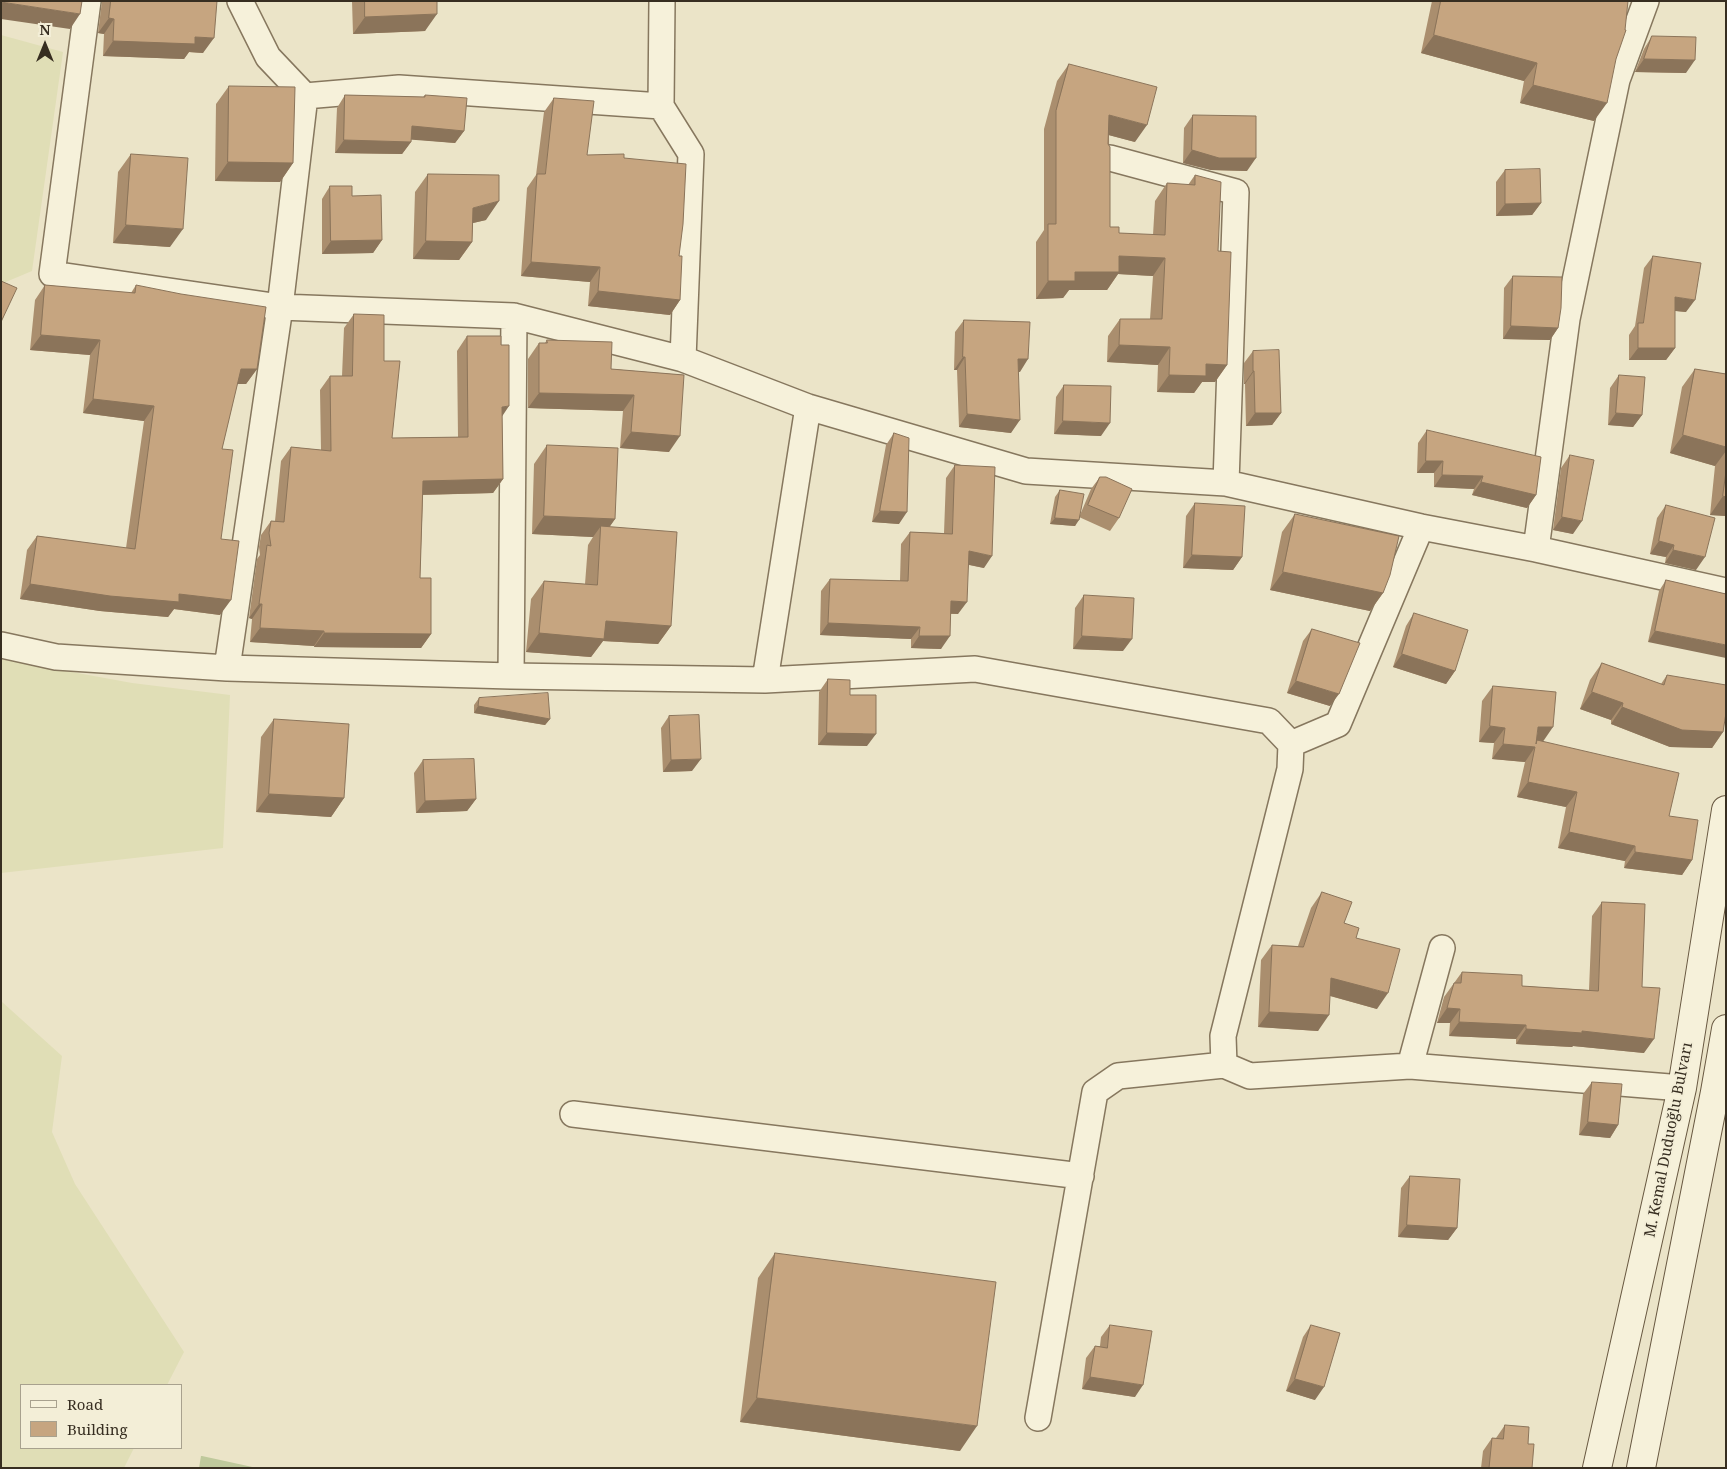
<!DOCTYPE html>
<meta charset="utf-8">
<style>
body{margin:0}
#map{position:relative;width:1727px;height:1469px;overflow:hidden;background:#ebe4c8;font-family:"Noto Serif",serif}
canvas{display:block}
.frame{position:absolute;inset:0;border:2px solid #372e21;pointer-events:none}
.legend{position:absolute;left:20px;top:1384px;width:162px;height:65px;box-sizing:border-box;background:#f3eed7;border:1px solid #a8a18e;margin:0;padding:6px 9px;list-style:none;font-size:15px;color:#372e21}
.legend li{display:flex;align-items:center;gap:10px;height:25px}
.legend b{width:25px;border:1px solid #a8a18e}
.north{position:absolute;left:20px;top:20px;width:50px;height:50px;-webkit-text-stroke:4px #f3eed7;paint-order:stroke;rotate:0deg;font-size:14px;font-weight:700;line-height:20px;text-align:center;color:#372e21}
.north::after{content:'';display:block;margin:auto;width:18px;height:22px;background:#372e21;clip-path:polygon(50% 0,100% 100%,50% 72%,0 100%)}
</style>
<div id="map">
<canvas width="1727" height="1469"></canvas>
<div class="frame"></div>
<ul class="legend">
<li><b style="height:6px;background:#f6f1da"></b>Road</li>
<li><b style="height:14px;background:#c6a580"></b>Building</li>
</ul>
<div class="north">N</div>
</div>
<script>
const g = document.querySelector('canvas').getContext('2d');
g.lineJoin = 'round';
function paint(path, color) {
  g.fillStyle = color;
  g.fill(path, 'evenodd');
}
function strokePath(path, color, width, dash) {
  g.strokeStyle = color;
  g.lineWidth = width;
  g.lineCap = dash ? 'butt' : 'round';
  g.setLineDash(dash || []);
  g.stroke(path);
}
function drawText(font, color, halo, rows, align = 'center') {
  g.font = font + ' "Noto Serif",serif';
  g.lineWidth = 4;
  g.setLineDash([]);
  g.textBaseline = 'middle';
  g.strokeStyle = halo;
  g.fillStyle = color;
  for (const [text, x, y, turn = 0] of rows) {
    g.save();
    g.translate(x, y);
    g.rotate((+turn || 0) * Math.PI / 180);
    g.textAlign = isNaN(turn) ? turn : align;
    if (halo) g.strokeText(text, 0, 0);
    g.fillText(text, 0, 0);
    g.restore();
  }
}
const farmland = new Path2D(`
 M1 35 63 52 32 271 1 284Z
 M1 659 132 683 230 695 223 848 1 873Z
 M1 1001 62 1056 52 1132 75 1184 184 1352 167 1385H21V1448H134L124 1468H1Z`);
const green = new Path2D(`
 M201 1456H202L257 1468H199Z`);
const street = new Path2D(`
 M88 1 52 274 280 307 514 316 683 359 808 407 1026 471 1226 483 1421 527 1536 549 1726 591
 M240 1 268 57 305 96
 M305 96 399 88 661 106 662 1
 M661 106 691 154 683 359
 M1110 158 1236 192 1226 483
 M1536 549 1567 319 1617 80 1646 1
 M1 645 56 657 227 668 511 676 765 680 975 669 1269 721 1291 744 1290 769 1223 1036 1224 1065 1250 1076 1410 1066 1682 1088
 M227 668 280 307 305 96
 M511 676 514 316
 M765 680 808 407
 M1291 744 1338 724 1421 527
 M1410 1066 1442 948
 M573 1114 1081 1176
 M1038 1418 1095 1092 1118 1076 1224 1065`);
const secondary = new Path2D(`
 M1597 1468 1682 1088 1726 810
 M1641 1468 1715 1092 1726 1029`);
const wall = new Path2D(`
 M102 1H217L203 53 189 52 184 59 103 56 104 34 98 33Z
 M352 1H437L425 31 353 34Z
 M1432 1H1628L1594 121 1520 103 1524 81 1421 53Z
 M1652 36 1686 73 1635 72 1644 49Z
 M1069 64 1135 142 1109 135 1110 227 1119 233 1153 235 1155 201 1167 183 1188 185 1195 175 1218 251 1227 365 1215 382H1202L1194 393 1157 392 1158 365 1107 362 1108 336 1120 319H1150L1153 276 1118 274 1107 290H1069L1063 298 1036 299V242L1044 230V129L1057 81Z
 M229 86 293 163 280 182 215 181 216 104Z
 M345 95 423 97 425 95 464 131 455 143 411 139V142L402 154 335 153 337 108Z
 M554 98 587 155 624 158 679 256 680 300 670 315 588 306 590 282 521 276 527 188 536 175 544 112Z
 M1193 115 1247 171 1211 170 1183 163 1184 128Z
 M131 154 170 247 113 243 118 172Z
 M1505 170 1541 203 1532 215 1496 216V182Z
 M428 174 486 220 473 223 472 242 459 260 413 259 415 192Z
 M330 186 352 196 382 240 373 253 322 254V199Z
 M1653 256 1686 312 1675 311V348L1666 360H1629V335L1635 326 1644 268Z
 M1513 276 1558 328 1550 340 1503 339 1504 288Z
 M45 285 131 293 136 285 257 369 246 384H237L222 449 220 615 174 609 168 617 100 611 20 599 27 550 37 536 126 548 144 421 83 413 90 355 30 350 35 300Z
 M354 314 384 361 392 438 458 437 457 351 467 336 502 416 503 479 493 493 423 495 420 578 431 634 421 648 314 647V646L250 642 252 619 249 618 257 559 260 555 259 547 261 535 271 521H275L281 461 291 447 321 450 320 390 330 376H342L344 328Z
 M964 320 1020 372 1018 371 1011 433 959 427 957 370H954L955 332Z
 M547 340 611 369 684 375 669 452 620 448 623 411 528 408V359L539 343H545Z
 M1253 351 1281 413 1272 425 1246 426 1245 384H1244V363Z
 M1695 369 1726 374V516L1710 515 1715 466 1670 453 1682 387Z
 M1619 375 1642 415 1633 427 1608 425 1610 388Z
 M1064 385 1101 436 1054 434 1056 397Z
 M1427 430 1536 495 1527 508 1472 495 1474 489 1434 487V473H1417L1418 443Z
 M894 433 899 524 872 522 886 445Z
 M547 445 615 519 609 527 671 626 658 644 603 641 591 657 526 652 531 599 544 581 585 584 588 545 593 537 532 534 534 464Z
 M1570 455 1573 534 1553 530 1561 468Z
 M955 465 984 568 969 565 958 614H951L941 649 911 648V639L820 635 821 591 830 579 900 581 901 544 910 532 944 533 946 478Z
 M1100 477 1119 518 1110 531 1079 517 1075 526 1050 524 1055 497 1060 490 1080 515 1091 489Z
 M1195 503 1242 557 1233 570 1183 568 1186 516Z
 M1666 505 1696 570 1665 563 1666 557 1650 554 1657 518Z
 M1295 514 1383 593 1370 611 1270 590 1282 532Z
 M1666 580 1726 594 1648 642 1659 591Z
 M1084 595 1123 651 1073 649 1075 608Z
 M1414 613 1455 671 1446 684 1393 667 1406 626Z
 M1312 629 1330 706 1287 693 1303 641Z
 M1602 663 1661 684 1667 675 1723 732 1712 748 1670 747 1611 724V720L1580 709 1590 680Z
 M828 679 850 695 867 746 818 745 819 692Z
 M1493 686 1543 741 1669 816 1692 860 1682 875 1624 868 1625 861 1558 848 1566 807 1517 797 1525 762 1492 759 1494 743 1479 742 1482 701Z
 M479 698 550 719 545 725 474 713V705Z
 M669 716 692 771 663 772 661 728Z
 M274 719 344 798 331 817 256 812 261 737Z
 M423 760 476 799 467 811 416 813 414 773Z
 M1322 892 1344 923 1356 938 1377 1009 1330 996 1318 1031 1258 1027 1261 960 1272 945 1298 946 1311 908Z
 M1602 902 1642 987 1644 1053 1573 1046 1572 1047 1516 1044V1039L1449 1036 1450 1023H1437L1444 997 1462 972 1522 986 1589 990 1592 916Z
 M1592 1082 1618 1125 1610 1138 1579 1135 1583 1094Z
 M1410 1176 1457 1228 1448 1240 1398 1237 1401 1188Z
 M775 1253 960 1451 740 1422 758 1278Z
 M1110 1325 1135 1397 1082 1389 1086 1358 1095 1346H1100L1101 1337Z
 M1311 1325 1315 1400 1286 1391 1303 1337Z
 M1505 1425 1528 1444 1532 1468H1481L1483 1451 1492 1438H1496Z`);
const shadedWall = new Path2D(`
 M1 2 80 14 70 29 1 19Z
 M437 14 425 31 353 34 365 17Z
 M109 18 114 19 104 34 98 33Z
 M1434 35 1537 63 1524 81 1421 53Z
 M195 37 214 38 203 53 189 52 184 59 103 56 113 41Z
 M1644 59 1695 60 1686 73 1635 72Z
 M1533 85 1607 103 1594 121 1520 103Z
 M1109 115 1147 125 1135 142 1097 132Z
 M412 126 464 131 455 143 403 139Z
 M344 140 411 142 402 154 335 153Z
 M1192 150 1256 158 1247 171 1211 170 1183 163Z
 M228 162 293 163 280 182 215 181Z
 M499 201 486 220 460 226 473 208Z
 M1541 203 1532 215 1496 216 1505 204Z
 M126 225 183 229 170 247 113 243Z
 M382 240 373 253 322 254 331 241Z
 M426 241 472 242 459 260 413 259Z
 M1119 256 1165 258 1153 276 1118 274 1107 290H1069L1063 298 1036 299 1048 281Z
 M531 262 600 267 590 282 521 276Z
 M598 291 680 300 670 315 588 306Z
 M1675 297 1695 300 1686 312 1667 310Z
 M1511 326 1558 328 1550 340 1503 339Z
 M41 335 100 340 90 355 30 350Z
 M1119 345 1170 347 1158 365 1107 362Z
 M1638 348H1675L1666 360H1629Z
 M963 357H965L957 370H954Z
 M1018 359H1028L1020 372 1009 371Z
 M1206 364 1227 365 1215 382H1202L1194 393 1157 392 1169 375Z
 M241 369H257L246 384H230Z
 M1253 371H1254L1245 384H1244Z
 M539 393 634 395 623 411 528 408Z
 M93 399 154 406 144 421 83 413Z
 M509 406 499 421 502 407Z
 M1255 413H1281L1272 425 1246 426Z
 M1616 413 1642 415 1633 427 1608 425Z
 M967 414 1020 420 1011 433 959 427Z
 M1063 421 1110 423 1101 436 1054 434Z
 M631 432 680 436 669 452 620 448Z
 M1683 435 1726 447V451L1715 466 1670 453Z
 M1426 461H1443L1434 473H1417Z
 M1442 475 1483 476 1474 489 1434 487Z
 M503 479 493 493 413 495 423 481Z
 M1481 482 1536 495 1527 508 1472 495Z
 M1723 496 1726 497V516L1710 515Z
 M880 511 907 512 899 524 872 522Z
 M544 516 615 519 602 538 601 526 593 537 532 534Z
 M1562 517 1582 521 1573 534 1553 530Z
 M1055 518 1079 520 1075 526 1050 524Z
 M1659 541 1674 545 1666 557 1650 554Z
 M1673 550 1705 557 1696 570 1665 563Z
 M969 551 992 556 984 568 961 563Z
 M1192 555 1242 557 1233 570 1183 568Z
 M1283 572 1383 593 1370 611 1270 590Z
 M30 584 179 594 231 600 220 615 174 609 168 617 100 611 20 599Z
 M951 601 967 602 958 614 942 613Z
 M259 604H262L252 619 249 618Z
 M606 621 671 626 658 644 603 641 591 657 526 652 539 633Z
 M828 623 920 627 911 639 820 635Z
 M260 628 324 631 314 646 250 642Z
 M1655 631 1726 645V658L1648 642Z
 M324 633 431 634 421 648 314 647Z
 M919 636H950L941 649 911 648Z
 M1082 636 1132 639 1123 651 1073 649Z
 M1402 654 1455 671 1446 684 1393 667Z
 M1296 681 1339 694 1330 706 1287 693Z
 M1592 692 1623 703 1611 720 1580 709Z
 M478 706 550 719 545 725 474 713Z
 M1622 707 1723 732 1712 748 1670 747 1611 724Z
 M1490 726 1505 728 1494 743 1479 742Z
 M1538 727H1553L1542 743H1536Z
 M827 733 876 734 867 746 818 745Z
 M1503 744 1535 747 1525 762 1492 759Z
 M701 759 692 771 663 772 671 760Z
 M1528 782 1577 792 1566 807 1517 797Z
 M269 794 344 798 331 817 256 812Z
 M476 799 467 811 416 813 425 801Z
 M1569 832 1635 846 1625 861 1558 848Z
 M1635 852 1692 860 1682 875 1624 868Z
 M1331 978 1388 993 1377 1009 1320 993Z
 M1447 1008 1460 1009 1450 1023H1437Z
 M1269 1012 1329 1015 1318 1031 1258 1027Z
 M1459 1022 1526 1025 1516 1039 1449 1036Z
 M1526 1029 1582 1031 1654 1039 1644 1053 1573 1046 1572 1047 1516 1044Z
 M1588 1122 1618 1125 1610 1138 1579 1135Z
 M1407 1225 1457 1228 1448 1240 1398 1237Z
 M1090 1377 1143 1385 1135 1397 1082 1389Z
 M1295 1379 1324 1387 1315 1400 1286 1391Z
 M757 1398 977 1426 960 1451 740 1422Z`);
const building = new Path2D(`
 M1 1H82L80 14 1 2Z
 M111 1H217L214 38 195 37V44L113 41 114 19 109 18Z
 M365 1H437V14L365 17Z
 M1441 1H1628L1625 30H1626L1616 59 1607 103 1533 85 1537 63 1434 35Z
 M1652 36 1696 37 1695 60 1644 59Z
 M1069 64 1157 87 1147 125 1109 115 1108 144 1110 147V227H1119V233L1165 235 1167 183 1195 185V175L1221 182 1218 251 1231 252 1227 365 1206 364V376L1169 375 1170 347 1119 345 1120 319H1162L1165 258 1119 256V272H1075V281H1048V224H1056V111Z
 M229 86 295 87 293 163 228 162Z
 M345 95 425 97V95L467 98 464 131 412 126 411 142 344 140Z
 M554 98 594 101 587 155 624 154V158L686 164 683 224 679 256H682L680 300 598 291 600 267 531 262 537 174H545Z
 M1193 115 1256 116V158H1219L1192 150Z
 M131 154 188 158 183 229 126 225Z
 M1540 169 1541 203 1505 204V170Z
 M428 174 499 175V201L473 208 472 242 426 241Z
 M330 186H352V196L381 195 382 240 331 241Z
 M1653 256 1701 263 1695 300 1675 297V348H1638V323H1643Z
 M1513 276 1562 277 1561 308 1558 328 1511 326Z
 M1 281 17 288 1 322Z
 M45 285 135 293 136 285 181 294 266 307 257 369H241L222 449 233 450 221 539 239 541 231 600 179 594V602L110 596 30 584 37 536 135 549 154 406 93 399 100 340 41 335Z
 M354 314 384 315V361H400L392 438 468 437 467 336H501V345H509V406L502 407 503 479 423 481 420 578H431V634L324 633V631L260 628 262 604H259L267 545 271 546 269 533 271 521 284 522 291 447 331 451 330 376H352Z
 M964 320 1030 322 1028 359H1018L1020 420 967 414 965 357H963Z
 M547 340 612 342 611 369 684 375 680 436 631 432 634 395 539 393V343H547Z
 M1279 350 1281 413H1255L1254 371H1253V351Z
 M1695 369 1726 374V447L1683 435Z
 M1619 375 1645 377 1642 415 1616 413Z
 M1064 385 1111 386 1110 423 1063 421Z
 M1427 430 1541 457 1536 495 1481 482 1483 476 1442 475 1443 461H1426Z
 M894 433 909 438 907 512 880 511Z
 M547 445 618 448 615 519 544 516Z
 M1570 455 1594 460 1582 521 1562 517Z
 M955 465 995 467 992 556 969 551 967 602 951 601 950 636H919L920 627 828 623 830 579 908 581 910 532 952 534Z
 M1726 472V497L1723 496Z
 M1100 477H1106L1132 489 1119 518 1088 505Z
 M1060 490 1084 494 1079 520 1055 518Z
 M1195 503 1245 506 1242 557 1192 555Z
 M1666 505 1715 518 1705 557 1673 550 1674 545 1659 541Z
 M1295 514 1399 536 1390 575 1383 593 1283 572Z
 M601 526 677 532 671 626 606 621 604 639 539 633 544 581 597 585Z
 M1666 580 1726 594V645L1655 631Z
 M1084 595 1134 598 1132 639 1082 636Z
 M1414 613 1468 630 1455 671 1402 654Z
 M1312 629 1360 643 1339 694 1296 681Z
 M1602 663 1664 685 1667 675 1726 685V713L1723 732 1682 730 1622 707 1623 703 1592 692Z
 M828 679 850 680V695H876V734L827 733Z
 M1493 686 1556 692 1553 727H1538L1536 744 1537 740 1679 773 1669 816 1698 820 1692 860 1635 852V846L1569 832 1577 792 1528 782 1535 747 1503 744 1505 728 1490 726Z
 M548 693 550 719 478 706 479 698Z
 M699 715 701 759 671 760 669 716Z
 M274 719 349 724 344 798 269 794Z
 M474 759 476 799 425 801 423 760Z
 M1322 892 1352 902 1344 923 1359 928 1356 938 1400 949 1388 993 1331 978 1329 1015 1269 1012 1272 945 1303 947Z
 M1602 902 1645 904 1642 987 1660 988 1654 1039 1582 1031V1033L1526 1029V1025L1459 1022 1460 1009 1447 1008 1454 983H1461L1462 972 1522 975V986L1598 991Z
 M1592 1082 1622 1084 1618 1125 1588 1122Z
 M1410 1176 1460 1179 1457 1228 1407 1225Z
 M775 1253 996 1282 977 1426 757 1398Z
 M1110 1325 1152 1331 1143 1385 1090 1377 1095 1346 1107 1348Z
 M1311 1325 1340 1333 1324 1387 1295 1379Z
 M1505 1425 1529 1427 1528 1444H1534L1532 1468H1489L1492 1438 1503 1439Z`);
const streetNames = [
 ["M. Kemal Duduoğlu Bulvarı",1669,1140,-79]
];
paint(farmland, '#e0deb6');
paint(green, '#bfc99c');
strokePath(street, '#86775e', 28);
strokePath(secondary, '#685841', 30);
strokePath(street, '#f6f1da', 25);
strokePath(secondary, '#f6f1da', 28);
paint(wall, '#aa8e6e');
paint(shadedWall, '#8b745a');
paint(building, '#c6a580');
strokePath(building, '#8b745a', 1);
drawText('15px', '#372e21', '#f3eed7', streetNames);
</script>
